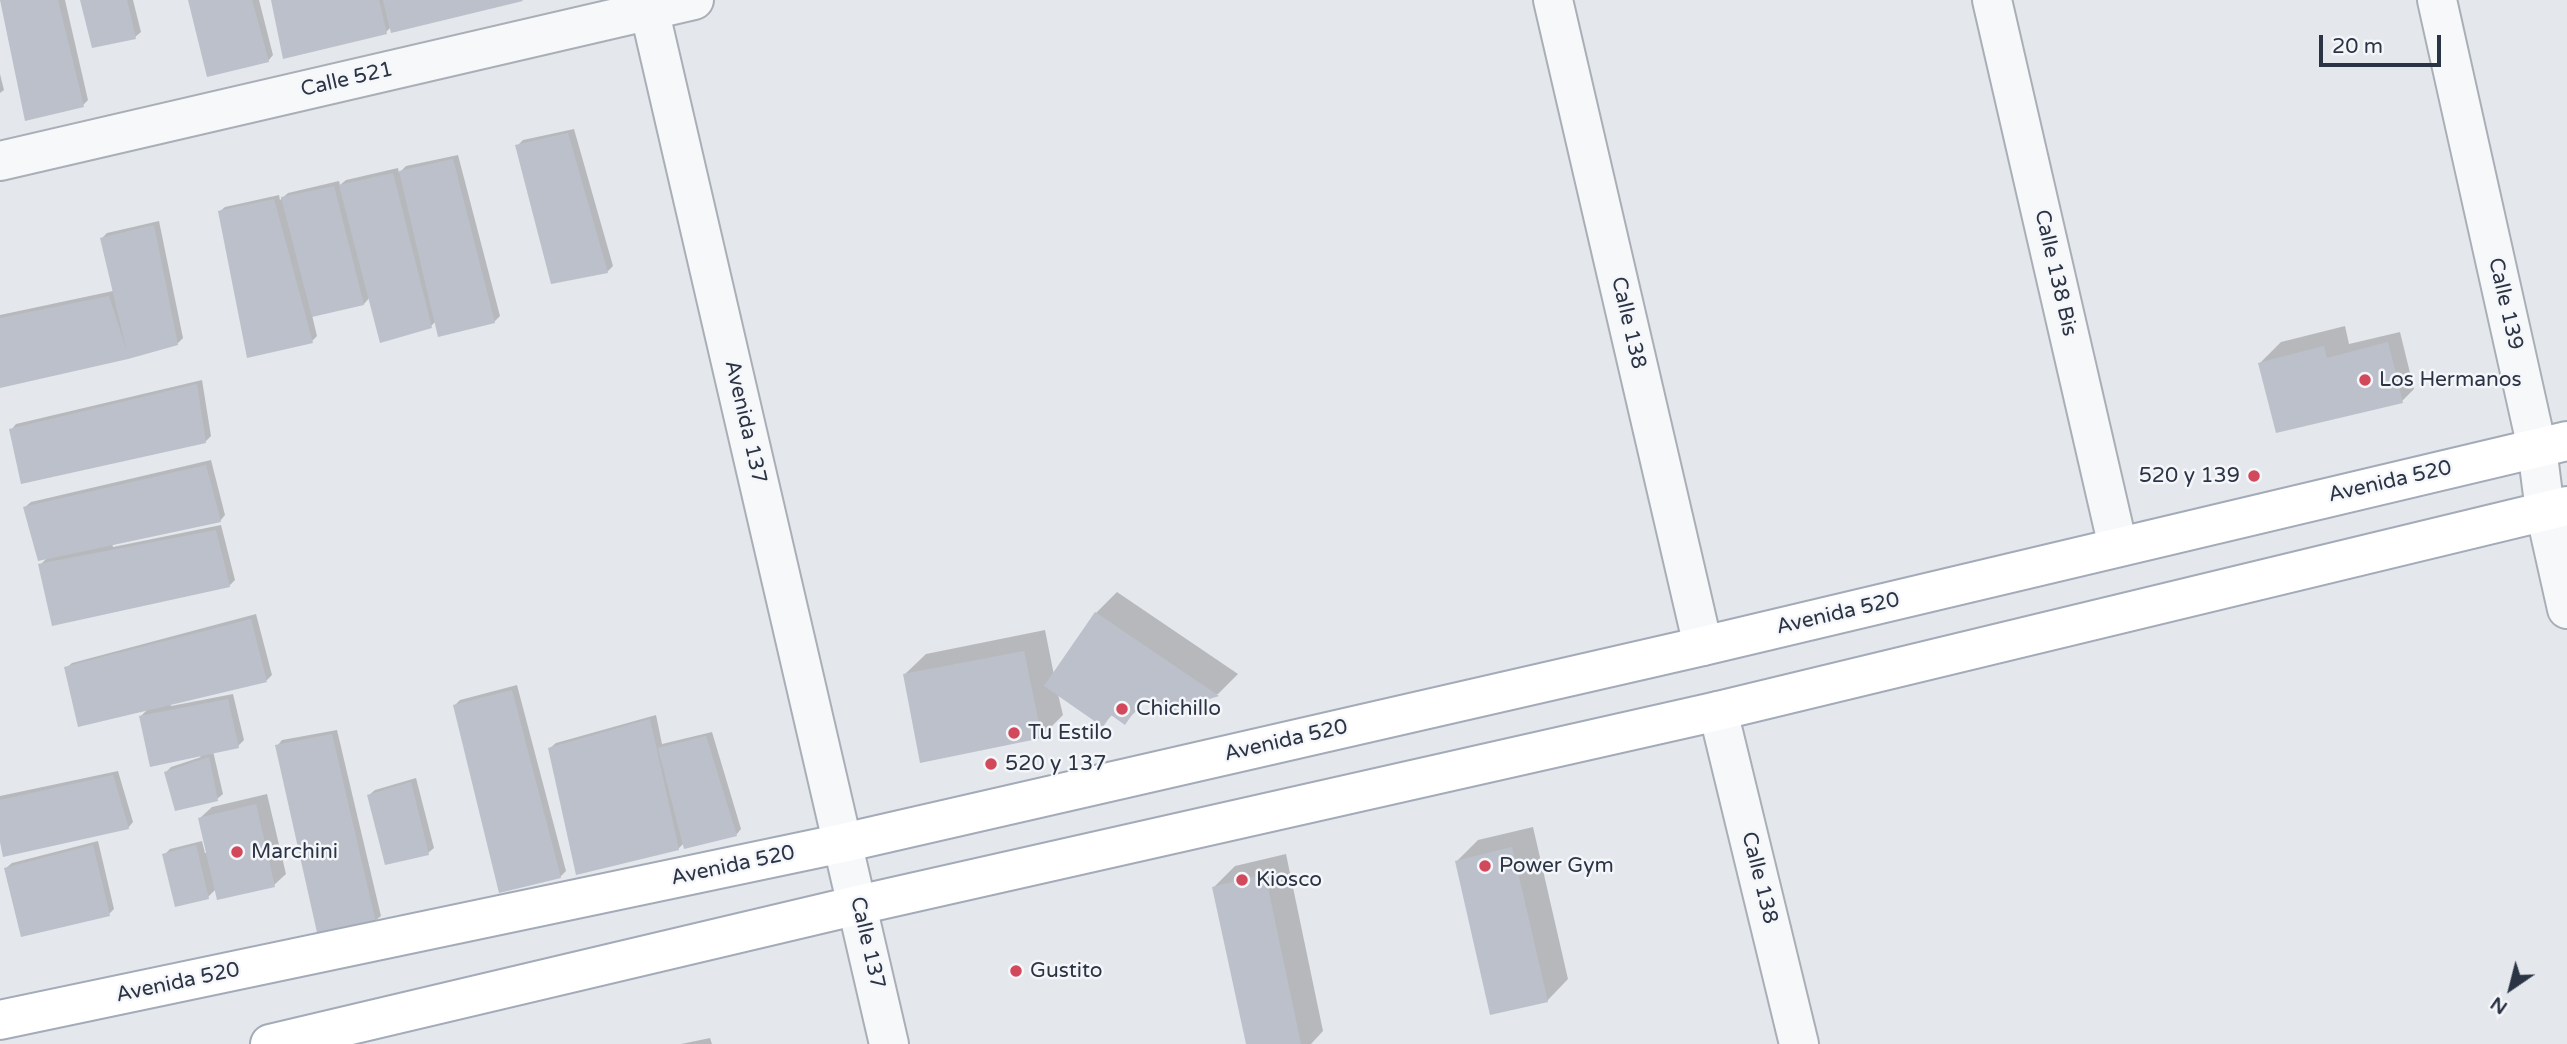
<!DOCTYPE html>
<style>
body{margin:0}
#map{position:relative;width:2567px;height:1044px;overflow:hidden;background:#e4e7ec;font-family:"Varela Round",sans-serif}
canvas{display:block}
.north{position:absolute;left:2476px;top:953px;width:70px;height:70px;-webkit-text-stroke:5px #f4f6f9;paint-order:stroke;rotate:215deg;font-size:19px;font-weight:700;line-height:28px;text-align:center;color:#2b3445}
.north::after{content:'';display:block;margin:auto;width:24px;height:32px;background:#2b3445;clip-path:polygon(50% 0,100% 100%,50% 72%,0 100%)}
.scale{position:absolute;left:2319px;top:35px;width:122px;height:32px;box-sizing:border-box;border:4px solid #2b3445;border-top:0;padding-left:9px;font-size:21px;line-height:24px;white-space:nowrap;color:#2b3445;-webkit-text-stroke:5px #f4f6f9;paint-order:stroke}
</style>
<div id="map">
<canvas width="2567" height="1044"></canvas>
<div class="north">N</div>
<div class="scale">20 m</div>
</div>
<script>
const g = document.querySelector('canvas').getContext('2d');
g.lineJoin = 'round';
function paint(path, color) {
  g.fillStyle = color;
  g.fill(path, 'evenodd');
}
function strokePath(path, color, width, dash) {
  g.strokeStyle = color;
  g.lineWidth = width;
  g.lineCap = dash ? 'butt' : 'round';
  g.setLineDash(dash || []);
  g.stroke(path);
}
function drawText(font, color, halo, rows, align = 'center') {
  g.font = font + ' "Varela Round",sans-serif';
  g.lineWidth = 5;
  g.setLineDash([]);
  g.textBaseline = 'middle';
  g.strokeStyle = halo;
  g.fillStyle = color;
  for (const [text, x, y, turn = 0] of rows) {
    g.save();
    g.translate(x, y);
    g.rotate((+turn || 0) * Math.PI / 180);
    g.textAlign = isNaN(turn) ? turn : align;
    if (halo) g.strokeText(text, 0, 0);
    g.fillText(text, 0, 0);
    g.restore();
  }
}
const shadow = new Path2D(`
 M0 0H65L88 100 83 105Z
 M82 0H133L141 32 135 37Z
 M189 0H259L273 55 268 61Z
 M273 0H520L392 26 386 32Z
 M0 74 4 90 0 93Z
 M574 129 613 266 607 272 517 146 523 140Z
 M458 155 500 316 494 322 436 321 431 326 370 297 364 304 312 315 317 336 312 341 219 212 225 207 279 195 280 200 288 193 339 181 340 185 346 180 398 168 399 173 406 166Z
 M159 221 183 338 178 343 0 387V315L113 291 102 238 107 233Z
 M2345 326 2349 344 2400 332 2414 389 2402 401 2260 363 2281 342Z
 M202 380 211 436 205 442 11 430 16 424Z
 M211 460 225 515 220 521 112 543 113 547 221 525 235 580 229 586 40 565 49 556 25 507 31 502Z
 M1117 592 1238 674 1218 694 1172 709 1147 700 1125 722 1113 714 1103 724 1058 694 1063 715 1041 737 904 675 926 654 1045 630 1054 675 1096 613Z
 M256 614 272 675 267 680 170 703 171 706 233 694 244 740 238 746 213 751 223 794 217 799 166 772 171 767 201 757 141 716 149 708 66 668 72 663Z
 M517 685 566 871 560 877 455 705 460 700Z
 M656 715 662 744 712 732 741 829 736 835 684 843 678 849 550 748 556 743Z
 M337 730 381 916 375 921 277 746 282 740Z
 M118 771 133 822 128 828 0 835V796Z
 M416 778 434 848 428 853 369 795 375 790Z
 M267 794 286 874 274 885 216 889 208 897 164 855 170 849 202 841 205 853H208L200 818 212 807Z
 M1533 827 1568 979 1547 1001 1457 861 1478 840Z
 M98 841 114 909 109 914 6 868 12 863Z
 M1286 854 1323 1031 1311 1044H1248L1214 887 1235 866Z
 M710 1038 712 1044H681Z`);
const building = new Path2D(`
 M0 0H58L84 107 25 121Z
 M80 0H127L136 39 92 48Z
 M188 0H252L269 62 207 77Z
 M271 0H379L387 34 283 59Z
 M383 0H522L523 1 391 33Z
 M568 133 608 273 551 284 515 145Z
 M453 159 495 323 438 337 399 171Z
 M393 173 432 328 380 343 339 185Z
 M334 186 364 305 312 317 281 197Z
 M274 199 313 343 247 358 218 211Z
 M154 225 178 345 128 359 0 388V318L109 296 127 352 100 238Z
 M2388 342 2403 403 2276 433 2258 363 2324 346 2327 358Z
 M197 384 206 443 21 484 9 429Z
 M206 465 221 522 38 561 23 507Z
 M216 530 230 587 52 626 38 564Z
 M1095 612 1219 696 1172 711 1142 700 1125 725 1111 715 1103 727 1044 686Z
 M251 619 267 682 78 727 64 667Z
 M1024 651 1042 738 920 763 903 674Z
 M512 690 561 878 499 893 453 705Z
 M228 699 239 748 150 767 139 716Z
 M650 719 679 850 576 875 548 748Z
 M332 734 376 923 318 937 275 745Z
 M706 736 737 836 684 849 658 748Z
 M209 757 218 801 175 811 164 772Z
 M113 775 129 829 3 857 0 842V800Z
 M411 782 429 855 385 865 367 795Z
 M256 804 275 887 217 900 198 818Z
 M93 845 110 916 21 937 4 868Z
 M196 845 209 899 175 907 162 854Z
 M1512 847 1548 1002 1490 1015 1455 861Z
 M1265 874 1301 1044H1246L1212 887Z`);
const minor = new Path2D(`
 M647 0 889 1044
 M1553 0 1703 646
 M1992 0 2118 547
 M2437 0 2537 448 2545 511 2567 609
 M0 161 694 0
 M1718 711 1799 1044`);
const major = new Path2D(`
 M0 1020 843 843 1703 646 2567 441
 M270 1044 858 905 1718 711 2567 506`);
const markers = [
 [2365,380,7,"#d1495b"],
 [2254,476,7,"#d1495b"],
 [1122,709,7,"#d1495b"],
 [1014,733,7,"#d1495b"],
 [991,764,7,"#d1495b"],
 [237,852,7,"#d1495b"],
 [1485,866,7,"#d1495b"],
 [1242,880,7,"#d1495b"],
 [1016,971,7,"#d1495b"]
];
const streetNames = [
 ["Calle 521",347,80,-13],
 ["Calle 138 Bis",2055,273,77],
 ["Calle 139",2505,304,77],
 ["Calle 138",1628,323,77],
 ["Avenida 137",745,422,77],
 ["Avenida 520",2390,482,-13],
 ["Avenida 520",1838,614,-13],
 ["Avenida 520",1286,741,-13],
 ["Avenida 520",733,866,-12],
 ["Calle 138",1759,878,76],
 ["Calle 137",867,943,77],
 ["Avenida 520",178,983,-12]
];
const poiNames = [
 ["Los Hermanos",2379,380],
 ["520 y 139",2240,476,"right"],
 ["Chichillo",1136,709],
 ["Tu Estilo",1028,733],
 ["520 y 137",1005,764],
 ["Marchini",251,852],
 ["Power Gym",1499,866],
 ["Kiosco",1256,880],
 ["Gustito",1030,971]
];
paint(shadow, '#0003');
paint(building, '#bbc0ca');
strokePath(minor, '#a9aeb7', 42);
strokePath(major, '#a3abb8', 42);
strokePath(minor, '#f7f8fa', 38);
strokePath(major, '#fff', 38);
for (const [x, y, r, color] of markers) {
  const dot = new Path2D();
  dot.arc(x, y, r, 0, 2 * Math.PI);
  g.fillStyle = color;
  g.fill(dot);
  strokePath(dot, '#f4f6f9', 2.5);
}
drawText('21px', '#2b3445', '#f4f6f9', streetNames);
drawText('21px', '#2b3445', '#f4f6f9', poiNames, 'left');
</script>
